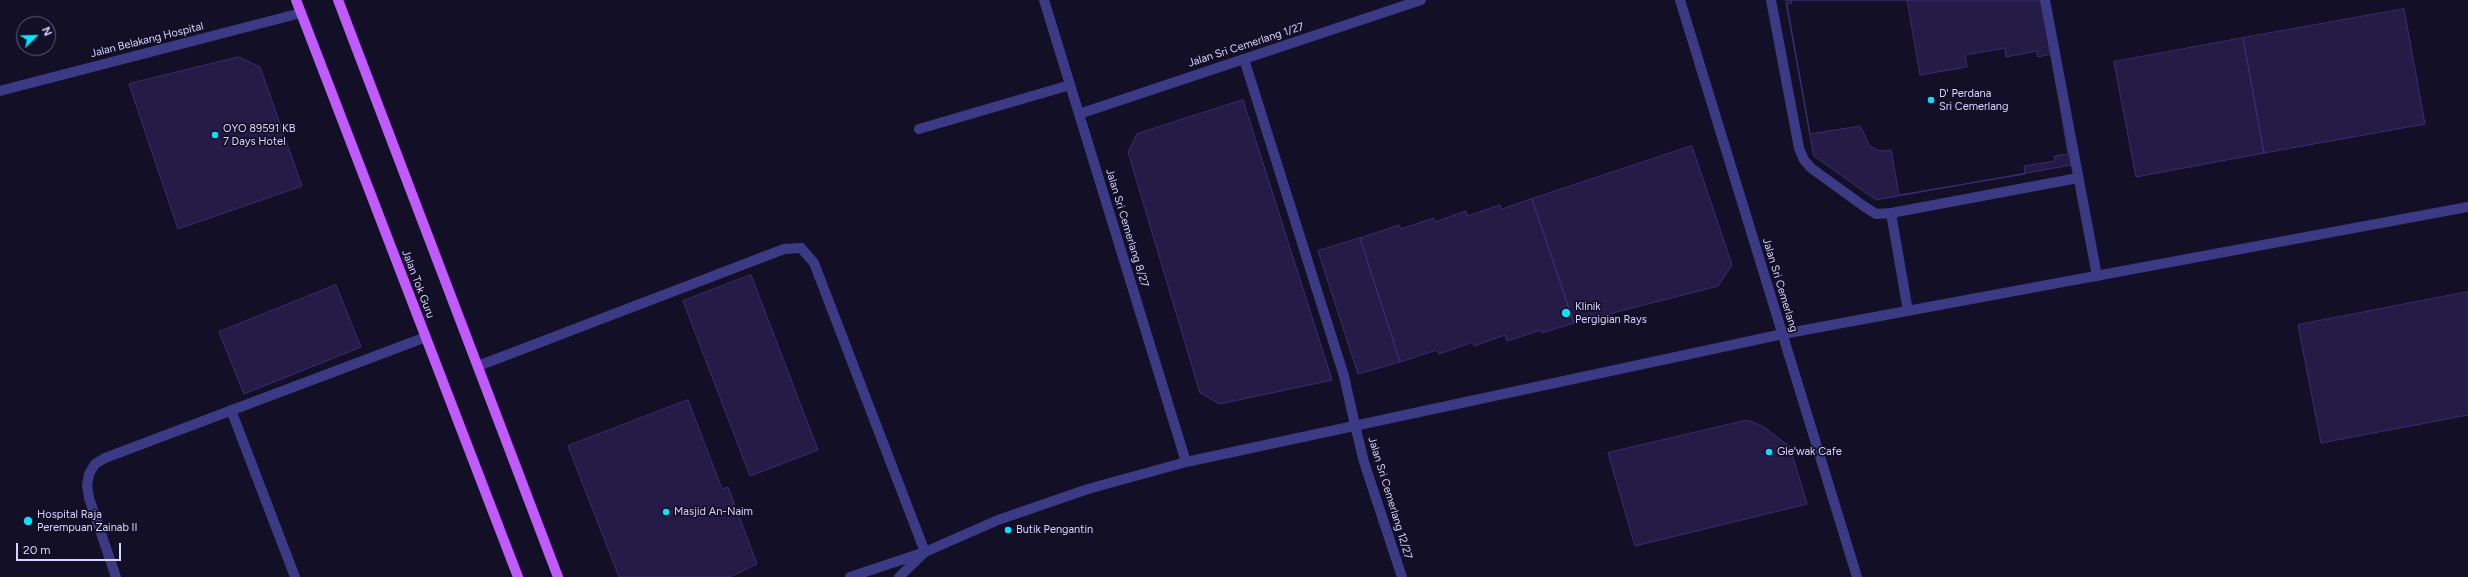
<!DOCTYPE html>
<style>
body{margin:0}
#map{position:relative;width:2468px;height:577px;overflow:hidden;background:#130f26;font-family:Figtree,sans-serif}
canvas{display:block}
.north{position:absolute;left:16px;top:16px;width:40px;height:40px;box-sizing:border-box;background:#130f26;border:1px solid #625e7d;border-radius:50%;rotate:67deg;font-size:11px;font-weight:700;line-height:16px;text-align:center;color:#d9d4ff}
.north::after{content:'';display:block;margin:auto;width:14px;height:18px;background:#00e5ff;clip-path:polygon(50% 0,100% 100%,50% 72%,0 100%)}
.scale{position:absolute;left:16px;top:543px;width:105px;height:18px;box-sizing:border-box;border:2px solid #d9d4ff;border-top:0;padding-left:5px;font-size:12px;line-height:14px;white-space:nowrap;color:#d9d4ff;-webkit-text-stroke:3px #130f26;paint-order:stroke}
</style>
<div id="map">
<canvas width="2468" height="577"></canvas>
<div class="north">N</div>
<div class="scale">20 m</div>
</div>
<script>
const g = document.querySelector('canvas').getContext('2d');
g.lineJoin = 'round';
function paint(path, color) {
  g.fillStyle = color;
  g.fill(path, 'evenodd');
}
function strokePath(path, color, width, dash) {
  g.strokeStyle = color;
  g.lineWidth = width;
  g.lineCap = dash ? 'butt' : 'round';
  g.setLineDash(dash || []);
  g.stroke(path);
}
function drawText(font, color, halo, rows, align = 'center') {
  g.font = font + ' Figtree,sans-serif';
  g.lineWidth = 3.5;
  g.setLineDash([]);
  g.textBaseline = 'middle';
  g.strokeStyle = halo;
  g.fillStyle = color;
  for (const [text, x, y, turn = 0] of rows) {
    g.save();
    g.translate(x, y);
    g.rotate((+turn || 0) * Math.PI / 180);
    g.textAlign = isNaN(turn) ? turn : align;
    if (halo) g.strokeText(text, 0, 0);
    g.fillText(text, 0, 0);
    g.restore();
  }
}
const building = new Path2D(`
 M1786 0H2041L2071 165 1876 200 1814 156Z
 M1791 0H1907L1920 75 1967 67 1965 55 2005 48 2006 57 2037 51 2038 57 2051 54 2068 154 2054 156 2055 161 2024 166 2025 174 1899 195 1891 150 1880 151 1870 146 1860 126 1810 134 1787 4 1792 3Z
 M2404 9 2425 124 2264 153 2243 38Z
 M2243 38 2264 153 2136 177 2114 62Z
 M239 57 260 67 302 186 178 229 129 84Z
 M1243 100 1332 380 1220 404 1200 393 1128 152 1137 134Z
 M1692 146 1732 265 1718 286 1574 323 1532 199Z
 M1532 199 1574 323 1542 333 1541 330 1507 341 1505 335 1474 346 1473 342 1439 354 1437 350 1400 362 1360 238 1399 225 1401 229 1434 218 1435 222 1466 211 1467 216 1500 205 1501 209Z
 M1360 238 1400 362 1358 374 1318 251Z
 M751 275 818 450 750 476 683 301Z
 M336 285 361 347 244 394 219 332Z
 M2468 292V415L2321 443 2298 325Z
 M688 400 722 489 728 487 757 564 730 577H619L568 446Z
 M1748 420 1764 427 1790 447 1807 504 1635 546 1608 453Z`);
const service = new Path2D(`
 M1771 0 1799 148 1804 160 1811 168 1865 207 1876 214 1891 213 2078 178
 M2045 0 2097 276
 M1244 59 1344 376 1355 425
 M1891 213 1908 311
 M478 366 784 249 801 248
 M231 410 295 577
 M89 474 95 464 105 458 426 337`);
const minor = new Path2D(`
 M1044 0 1186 462
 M1680 0 1857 577
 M0 91 301 13
 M1079 114 1421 0
 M919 129 1070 85
 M801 248 814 263 925 552
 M1355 425 1364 462 1402 577
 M89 474 87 485 89 498 116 577`);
const tertiary = new Path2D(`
 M850 577 925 552 998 520 1088 489 1186 462 1783 334 2468 207
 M899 577 923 554`);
const primary = new Path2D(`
 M296 0 518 577
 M338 0 558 577`);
const markers = [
 [1931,100,4,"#00e5ff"],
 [215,135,4,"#00e5ff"],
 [1566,313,5,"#00e5ff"],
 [1769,452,4,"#00e5ff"],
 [666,512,4,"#00e5ff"],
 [28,521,5,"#00e5ff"],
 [1008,530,4,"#00e5ff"]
];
const streetNames = [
 ["Jalan Belakang Hospital",147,40,-14],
 ["Jalan Sri Cemerlang 1/27",1246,45,-18],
 ["Jalan Sri Cemerlang 8/27",1127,228,73],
 ["Jalan Tok Guru",418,284,69],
 ["Jalan Sri Cemerlang",1780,285,73],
 ["Jalan Sri Cemerlang 12/27",1390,498,73]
];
const poiNames = [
 ["D' Perdana",1939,94],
 ["Sri Cemerlang",1939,107],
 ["OYO 89591 KB",223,129],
 ["7 Days Hotel",223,142],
 ["Klinik",1575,307],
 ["Pergigian Rays",1575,320],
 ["Gle'wak Cafe",1777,452],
 ["Masjid An-Naim",674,512],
 ["Hospital Raja",37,515],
 ["Perempuan Zainab II",37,528],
 ["Butik Pengantin",1016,530]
];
paint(building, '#241b47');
strokePath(building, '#3b2d73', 1);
strokePath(service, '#3d3a85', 10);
strokePath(minor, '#3d3a85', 10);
strokePath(tertiary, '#3d3a85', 10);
strokePath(primary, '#c25bff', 10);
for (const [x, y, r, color] of markers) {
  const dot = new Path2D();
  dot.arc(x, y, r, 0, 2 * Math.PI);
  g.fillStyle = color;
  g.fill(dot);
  strokePath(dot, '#130f26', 1.5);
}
drawText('11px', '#d9d4ff', '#130f26', streetNames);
drawText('11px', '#d9d4ff', '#130f26', poiNames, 'left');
</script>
